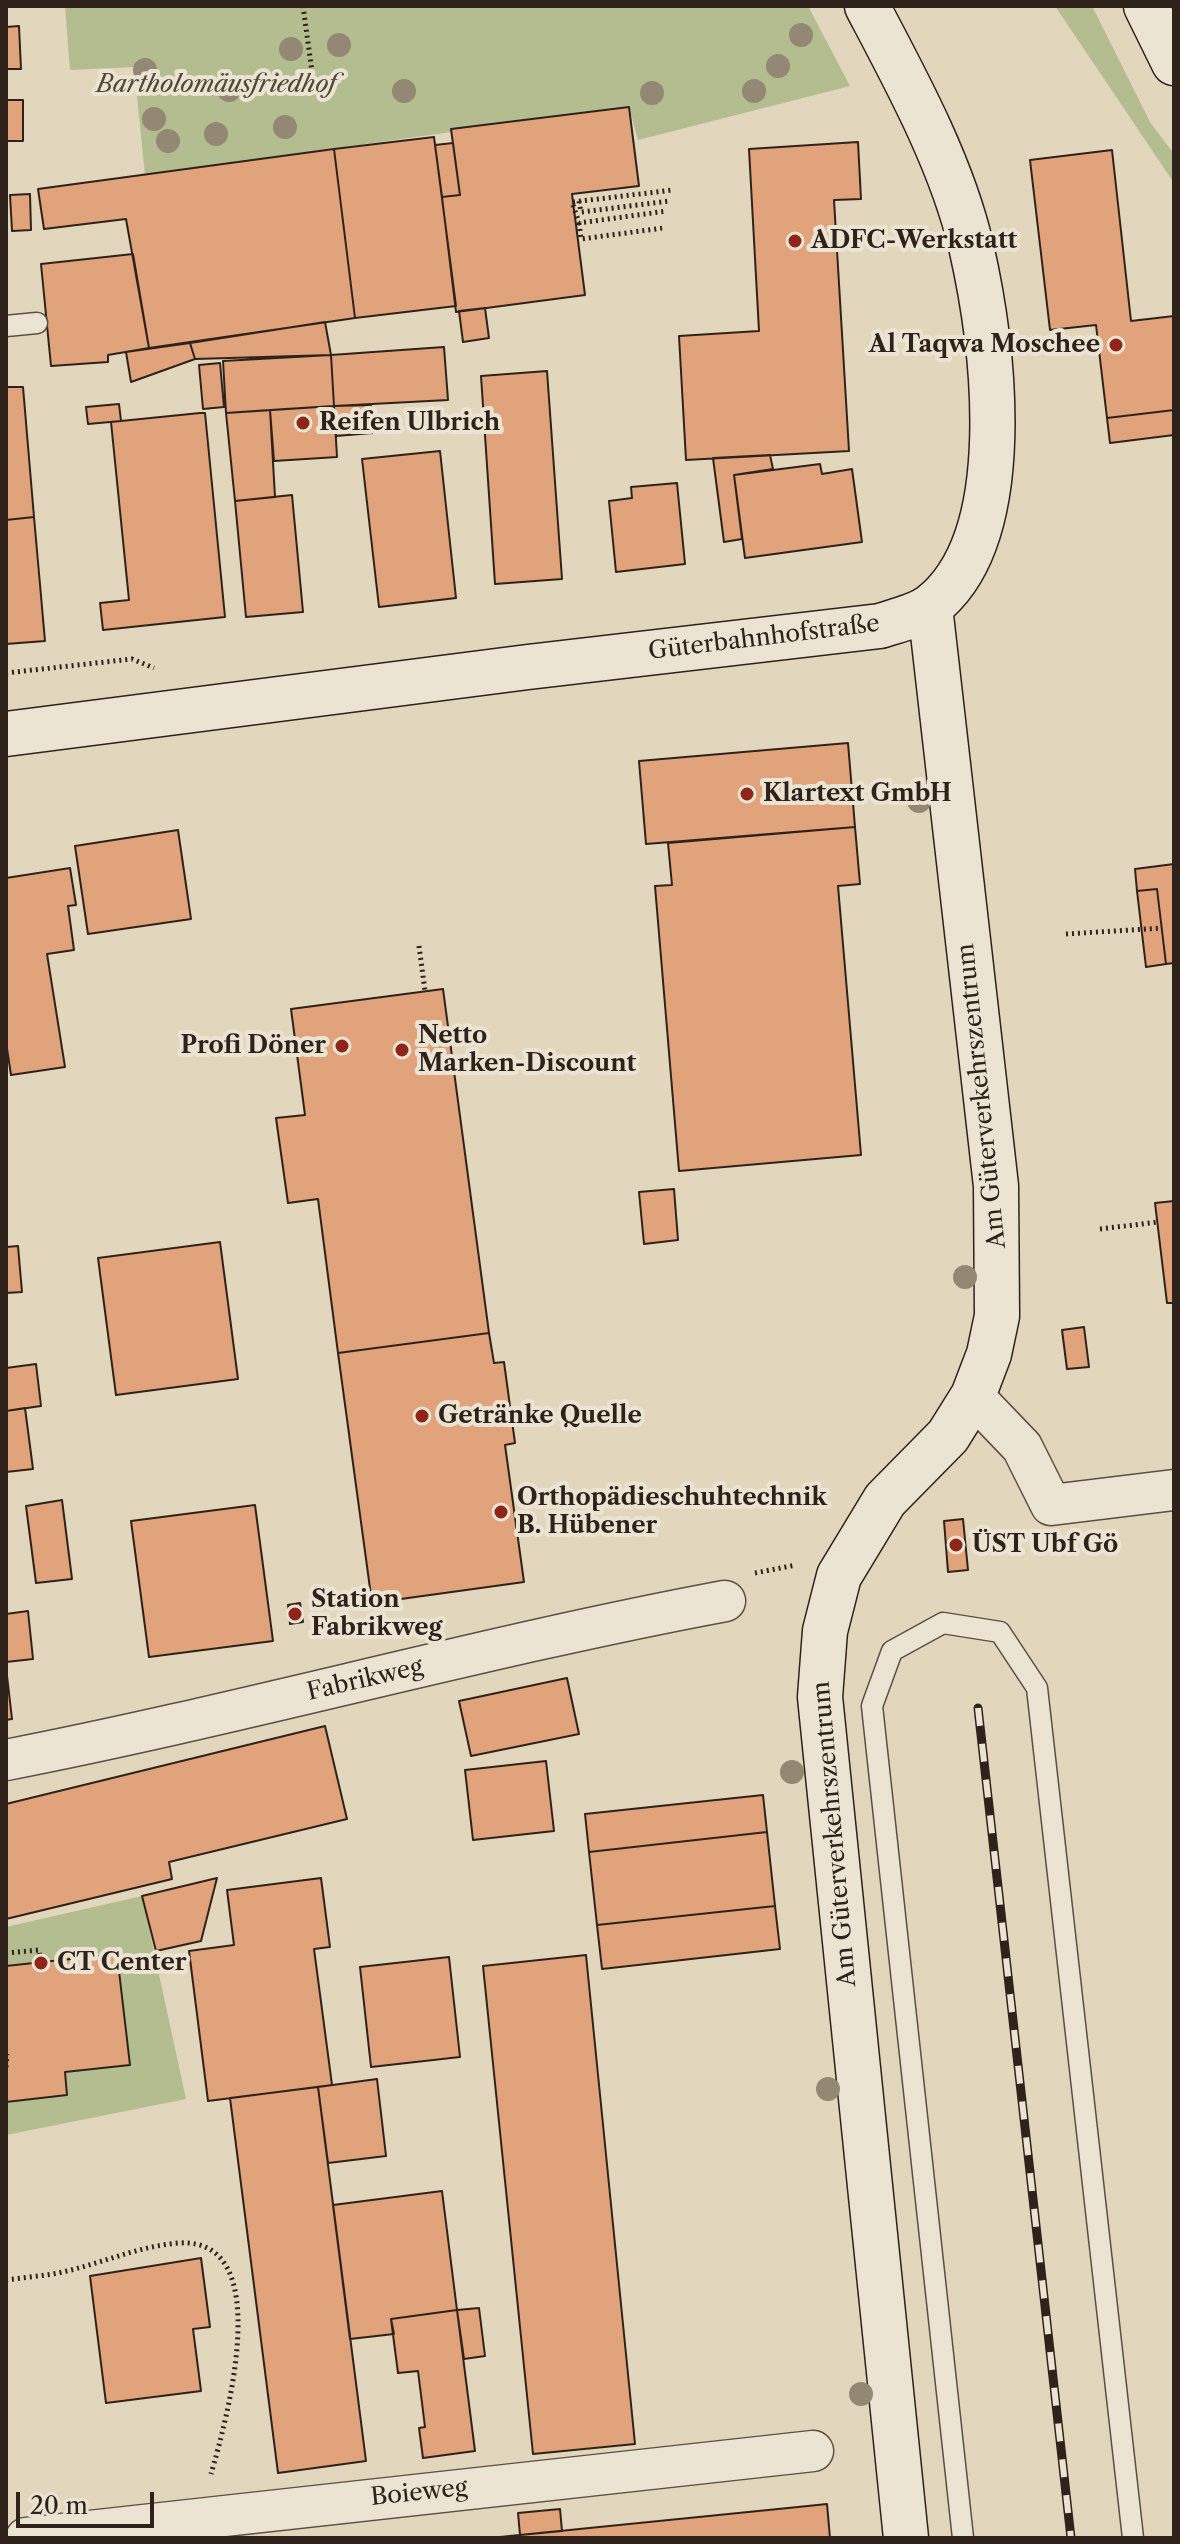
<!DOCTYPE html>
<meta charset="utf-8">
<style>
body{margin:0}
#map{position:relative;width:1180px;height:2544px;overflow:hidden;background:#e2d6bc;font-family:"Libre Caslon Text",serif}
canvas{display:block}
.frame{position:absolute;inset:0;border:8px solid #2f221b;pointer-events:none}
.scale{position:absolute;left:16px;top:2492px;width:138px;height:36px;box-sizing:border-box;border:4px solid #2f221b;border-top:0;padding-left:10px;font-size:24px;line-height:28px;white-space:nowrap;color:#2f221b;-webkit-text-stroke:6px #ece4d3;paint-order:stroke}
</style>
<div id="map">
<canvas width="1180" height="2544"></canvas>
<div class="frame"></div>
<div class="scale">20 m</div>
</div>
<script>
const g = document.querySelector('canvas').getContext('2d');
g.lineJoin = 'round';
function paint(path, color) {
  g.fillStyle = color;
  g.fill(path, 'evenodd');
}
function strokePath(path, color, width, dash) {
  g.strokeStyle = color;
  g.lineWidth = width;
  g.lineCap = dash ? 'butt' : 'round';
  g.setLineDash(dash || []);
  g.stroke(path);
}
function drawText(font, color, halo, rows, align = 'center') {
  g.font = font + ' "Libre Caslon Text",serif';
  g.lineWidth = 8;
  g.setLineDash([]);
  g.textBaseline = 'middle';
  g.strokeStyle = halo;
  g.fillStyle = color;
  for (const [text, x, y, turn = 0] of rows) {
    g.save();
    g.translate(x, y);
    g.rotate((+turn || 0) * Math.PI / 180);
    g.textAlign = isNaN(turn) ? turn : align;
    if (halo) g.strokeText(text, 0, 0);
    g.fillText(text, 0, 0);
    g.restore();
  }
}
const green = new Path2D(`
 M65 6H808L850 86 638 140 629 107 145 175 134 67 70 70Z
 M1055 6H1092L1150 122 1174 154V183Z
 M142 1896 186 2099 6 2135V2102L67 2095 65 2072 130 2065 117 1954 6 1966V1927Z`);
const building = new Path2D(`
 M19 26 21 69H6V27Z
 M6 100H23V141H6Z
 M629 107 639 186 572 194 585 295 456 312 442 197 460 195 451 129Z
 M434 137 456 306 355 318 334 149Z
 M858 142 861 199 834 200 849 451 686 460 679 336 759 331 749 149Z
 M453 143 460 195 442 197 435 145Z
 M334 149 355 318 149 348 126 219 44 229 38 189Z
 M1112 150 1131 321 1174 316V410L1107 418 1096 325 1050 330 1030 160Z
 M30 194 31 230 12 231 10 195Z
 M133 254 149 348 108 355V362L51 366 41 264Z
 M485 308 489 338 463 342 459 311Z
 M325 322 331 355 195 359 190 343Z
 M190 343 195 359 131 382 126 352Z
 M444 347 448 400 334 406 331 355Z
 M331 355 334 406 226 413 223 361Z
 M220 363 224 407 203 409 199 365Z
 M547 371 562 579 495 584 481 376Z
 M6 387H23L34 517 6 520Z
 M119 404 121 421 88 424 86 407Z
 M371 405 372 433 336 436 334 406Z
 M334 406 337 457 274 461 270 410Z
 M270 410 275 497 235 501 226 413Z
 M1174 410V435L1110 443 1107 418Z
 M200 413H205L225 617 103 630 100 603 129 600 111 422Z
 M440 451 456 598 379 607 362 459Z
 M770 455 773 469 734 475 742 539 724 542 713 458Z
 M820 464 822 474 852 469 862 542 745 558 734 475Z
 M677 483 685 564 616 572 609 501 632 498 631 487Z
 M292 495 303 612 246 617 235 501Z
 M34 517 45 641 6 644V520Z
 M848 743 855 827 646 844 639 761Z
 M855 827 860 884 838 886 861 1155 679 1171 655 886 672 885 668 843Z
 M178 830 191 919 88 934 75 846Z
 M1174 864V963L1166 964 1157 889 1137 891 1135 869Z
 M70 868 76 905 68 906 74 950 47 954 65 1067 11 1075 6 1042V878Z
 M1157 889 1166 964 1146 967 1137 891Z
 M443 989 489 1333 338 1353 318 1199 288 1203 276 1118 305 1115 291 1009Z
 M674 1189 678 1240 644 1244 639 1192Z
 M1174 1201V1303H1167L1155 1203Z
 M220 1242 238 1379 116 1395 98 1258Z
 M18 1246 22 1292 6 1293V1247Z
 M1084 1327 1089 1367 1067 1369 1062 1330Z
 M489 1333 494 1363 504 1362 515 1443 505 1445 524 1582 372 1603 338 1353Z
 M36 1364 41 1406 6 1411V1368Z
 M25 1408 33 1469 6 1472V1411Z
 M62 1500 72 1579 36 1583 26 1506Z
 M255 1505 273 1641 149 1657 131 1521Z
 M963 1519 968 1570 948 1572 944 1521Z
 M300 1603 303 1622 290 1624 288 1605Z
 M28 1611 33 1659 6 1662V1614Z
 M6 1667 12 1719 6 1720Z
 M567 1678 579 1734 471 1756 459 1701Z
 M325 1726 347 1819 169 1862 172 1879 6 1919V1804Z
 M546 1761 554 1831 473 1840 465 1770Z
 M763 1795 767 1832 589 1852 585 1814Z
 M767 1832 775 1906 597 1925 589 1852Z
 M217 1878 201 1941 156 1951 142 1896Z
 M321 1878 330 1947 314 1949 332 2085 208 2101 189 1951 234 1945 227 1890Z
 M775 1906 780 1949 602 1969 597 1925Z
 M117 1954 130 2065 65 2072 67 2095 6 2102V1966Z
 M586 1955 635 2444 533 2454 483 1966Z
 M449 1957 460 2057 371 2067 360 1967Z
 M377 2079 386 2156 328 2163 318 2087Z
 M318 2087 366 2461 278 2473 230 2098Z
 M442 2191 457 2310 391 2319 394 2334 350 2339 333 2205Z
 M201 2258 210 2327 193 2329 201 2391 106 2403 90 2276Z
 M479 2308 485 2356 464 2359 457 2310Z
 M457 2310 475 2451 423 2458 419 2428 425 2427 418 2371 398 2373 391 2319Z
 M827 2504 830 2538H490L798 2507Z
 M560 2509 562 2531 520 2535 518 2513Z`);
const path = new Path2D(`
 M303 6 313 79
 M579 201 581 212 670 201
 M573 202 673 190
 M573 205 579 223 667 211
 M579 223 581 239 663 228
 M6 673 132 659 154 668
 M1066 934 1162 928
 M419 946 425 991
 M1100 1229 1158 1222
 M755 1573 796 1565
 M6 1953 39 1950 41 1963
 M6 2067 7 2054
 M6 2280C26 2277 47 2276 67 2271 105 2262 140 2246 179 2243 278 2237 226 2422 211 2474`);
const lane = new Path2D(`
 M6 326 37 323
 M963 2538 872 1706 892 1651 943 1623 1000 1632 1037 1688 1133 2538`);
const street = new Path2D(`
 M973 1396 1022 1447 1051 1505 1174 1490
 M6 1760C247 1713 484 1646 725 1601
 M26 2538 813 2451`);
const secondary = new Path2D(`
 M1146 6 1174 63
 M6 734 528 667 880 626C895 621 918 616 931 606 1019 537 993 343 971 246 952 164 906 80 867 6
 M906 2538 820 1697 825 1631 839 1576 885 1500 948 1436 973 1396 989 1354 997 1316 996 1186 930 607`);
const rail = new Path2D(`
 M978 1708 1071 2538`);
const trees = [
 [801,35],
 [339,45],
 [291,49],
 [778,66],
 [145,70],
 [229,90],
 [404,91],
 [754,91],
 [652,93],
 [154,119],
 [285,127],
 [216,134],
 [168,141],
 [919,801],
 [965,1277],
 [792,1772],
 [828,2089],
 [861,2394]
];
const markers = [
 [795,241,8,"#8f2418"],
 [1116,345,8,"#8f2418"],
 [303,423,8,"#8f2418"],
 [747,794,8,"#8f2418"],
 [342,1046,8,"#8f2418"],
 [402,1050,8,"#8f2418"],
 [422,1416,8,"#8f2418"],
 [501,1512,8,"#8f2418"],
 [956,1545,8,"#8f2418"],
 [295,1614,8,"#8f2418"],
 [41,1963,8,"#8f2418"]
];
const parkNames = [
 ["Bartholomäusfriedhof",216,85]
];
const poiNames = [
 ["ADFC-Werkstatt",811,241],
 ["Al Taqwa Moschee",1100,345,"right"],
 ["Reifen Ulbrich",319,423],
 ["Klartext GmbH",763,794],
 ["Netto",418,1036],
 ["Marken-Discount",418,1064],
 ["Profi Döner",326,1046,"right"],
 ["Getränke Quelle",438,1416],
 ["Orthopädieschuhtechnik",517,1498],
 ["B. Hübener",517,1526],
 ["ÜST Ubf Gö",972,1545],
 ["Station",311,1600],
 ["Fabrikweg",311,1628],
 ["CT Center",57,1963]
];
const streetNames = [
 ["Güterbahnhofstraße",764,638,-7],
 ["Am Güterverkehrszentrum",982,1096,-96],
 ["Fabrikweg",365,1680,-13],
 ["Am Güterverkehrszentrum",835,1834,-95],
 ["Boieweg",419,2493,-6]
];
paint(green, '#b4bd8f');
paint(building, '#e1a37c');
strokePath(building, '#2f221b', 2);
strokePath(lane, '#5c4f43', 23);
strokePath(street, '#5c4f43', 43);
strokePath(secondary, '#2f221b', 47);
strokePath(path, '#2f221b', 5, [2, 4]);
strokePath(lane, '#ece4d3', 20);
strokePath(street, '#ece4d3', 40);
strokePath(secondary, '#ece4d3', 44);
strokePath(rail, '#2f221b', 9);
strokePath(rail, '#ece4d3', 6, [18]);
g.fillStyle = '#928873';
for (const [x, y] of trees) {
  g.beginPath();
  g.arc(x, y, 12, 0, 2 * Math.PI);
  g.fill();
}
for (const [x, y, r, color] of markers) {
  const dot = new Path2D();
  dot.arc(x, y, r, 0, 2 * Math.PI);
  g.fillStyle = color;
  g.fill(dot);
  strokePath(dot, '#ece4d3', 3);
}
drawText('italic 24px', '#504938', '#ece4d3', parkNames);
drawText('bold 24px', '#2f221b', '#ece4d3', poiNames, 'left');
drawText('24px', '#2f221b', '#ece4d3', streetNames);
</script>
